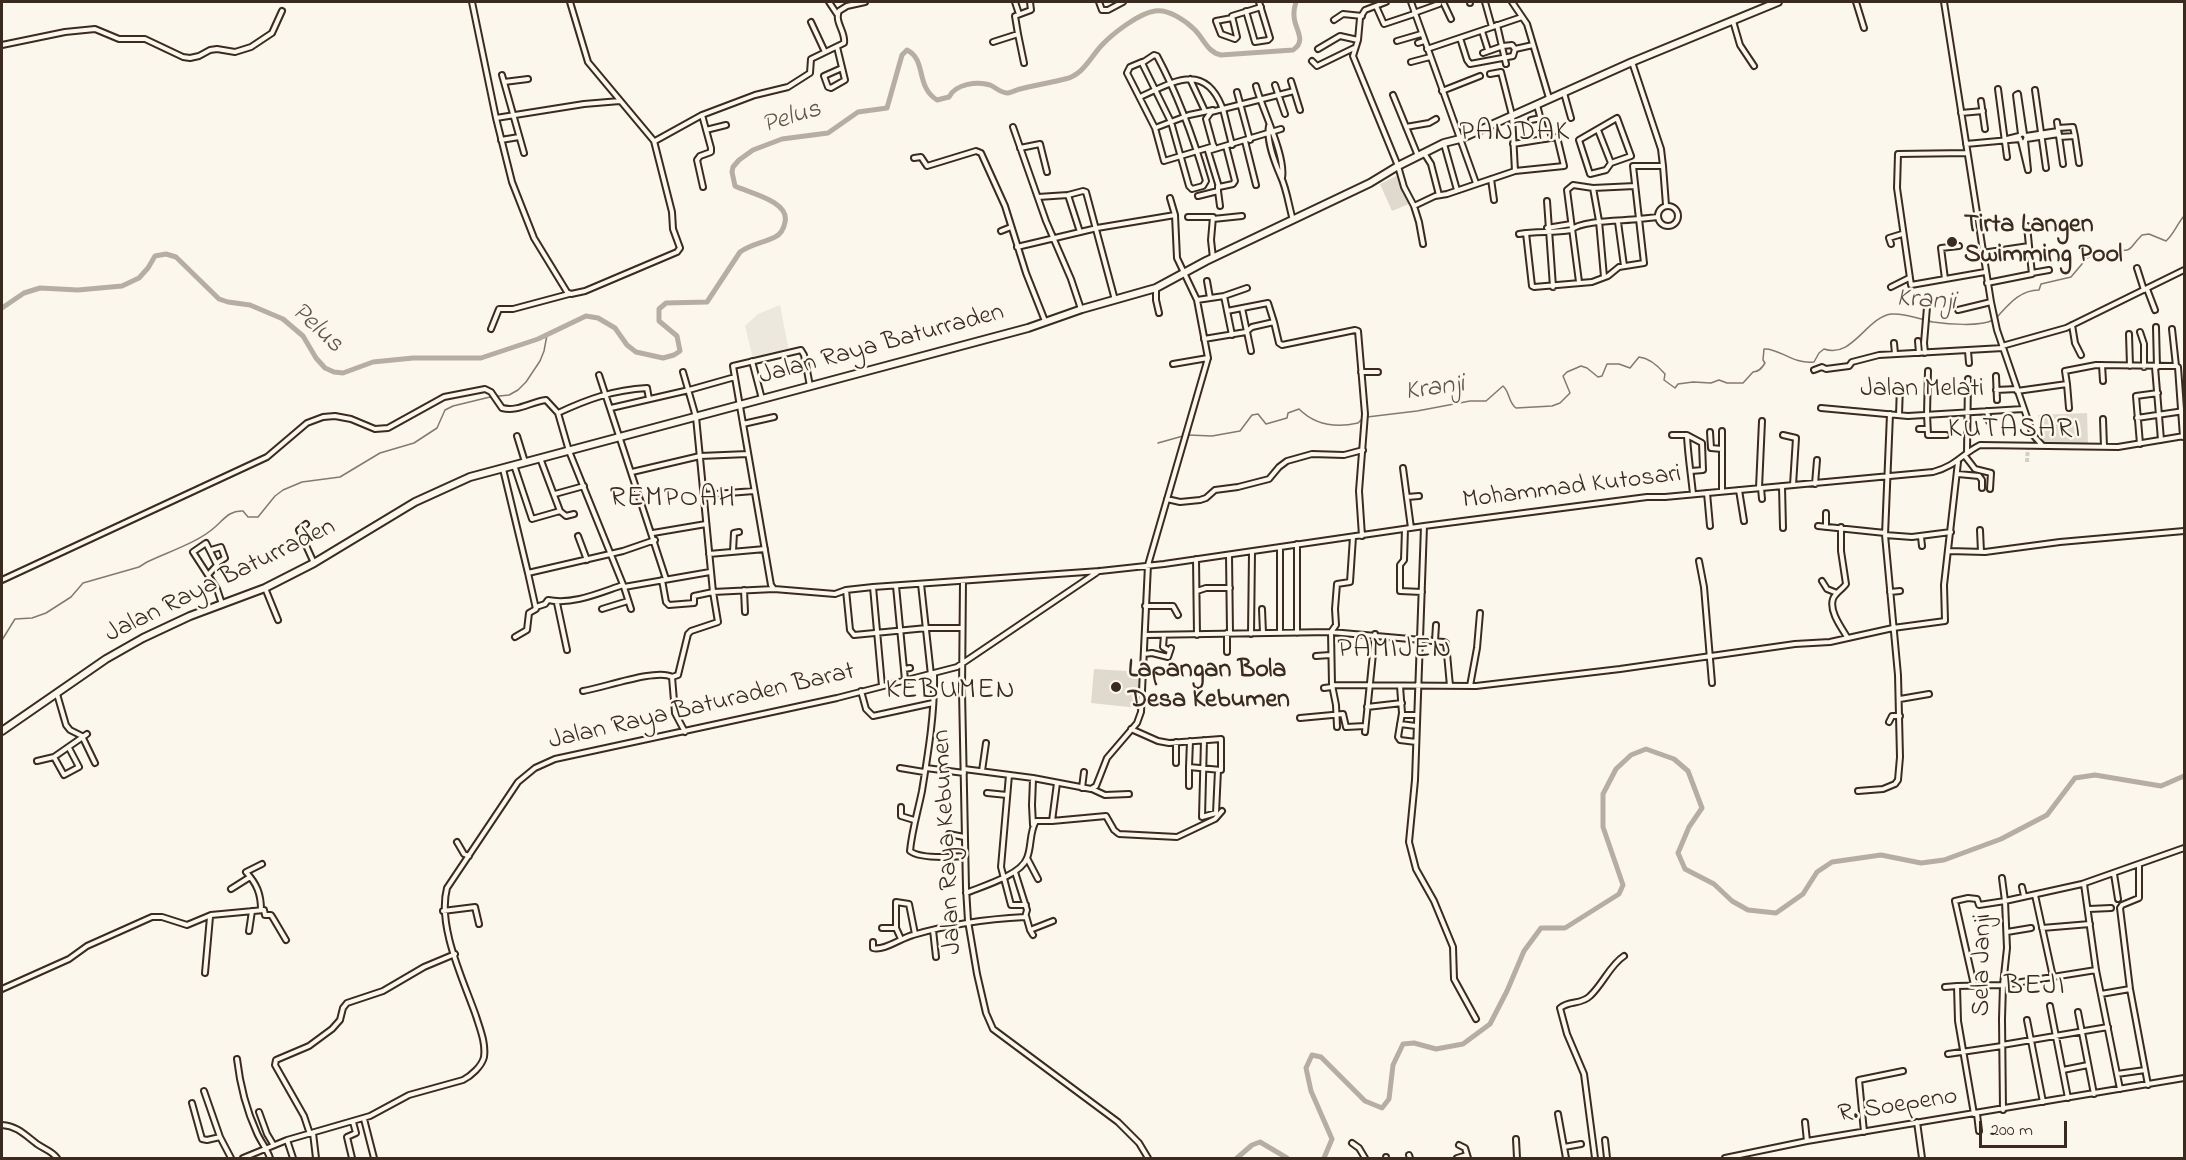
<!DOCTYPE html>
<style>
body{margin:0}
#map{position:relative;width:2186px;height:1160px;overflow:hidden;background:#fbf7ec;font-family:"Indie Flower",sans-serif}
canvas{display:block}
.frame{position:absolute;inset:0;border:3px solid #3b2a1e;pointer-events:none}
.scale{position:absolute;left:1979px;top:1121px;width:88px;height:27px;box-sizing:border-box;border:3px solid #3b2a1e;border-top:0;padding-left:8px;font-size:18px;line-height:21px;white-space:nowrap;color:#3b2a1e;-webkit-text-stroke:4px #fbf7ec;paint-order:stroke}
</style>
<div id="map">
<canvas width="2186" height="1160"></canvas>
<div class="frame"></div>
<div class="scale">200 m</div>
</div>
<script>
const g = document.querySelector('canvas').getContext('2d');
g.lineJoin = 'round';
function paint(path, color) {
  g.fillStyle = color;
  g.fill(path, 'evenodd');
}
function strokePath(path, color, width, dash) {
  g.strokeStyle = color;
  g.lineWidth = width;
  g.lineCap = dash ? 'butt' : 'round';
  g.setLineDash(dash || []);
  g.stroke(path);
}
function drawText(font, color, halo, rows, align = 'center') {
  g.font = font + ' "Indie Flower",sans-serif';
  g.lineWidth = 5;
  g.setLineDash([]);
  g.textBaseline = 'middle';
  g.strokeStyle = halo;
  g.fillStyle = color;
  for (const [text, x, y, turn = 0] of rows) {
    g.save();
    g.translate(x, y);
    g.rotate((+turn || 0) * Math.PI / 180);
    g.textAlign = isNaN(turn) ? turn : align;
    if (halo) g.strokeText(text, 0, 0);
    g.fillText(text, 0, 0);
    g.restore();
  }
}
const built = new Path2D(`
 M780 305 789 351 753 359 745 326 758 314Z`);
const green = new Path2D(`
 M1398 175 1409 204 1392 211 1380 184Z
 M2087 413 2088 445 2044 443 2038 415Z
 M1094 669 1142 672 1138 708 1091 703Z`);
const stream = new Path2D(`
 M1997 317C2009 304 2020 290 2039 290L2041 284 2071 277 2087 258 2098 253 2102 256 2108 255 2110 250C2136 251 2126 251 2142 235L2149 234 2166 241C2174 234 2177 224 2184 216
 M1367 417 1417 411 1470 401H1486L1503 386C1510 392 1508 402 1516 408L1552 406 1560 403 1570 393 1563 376 1567 372 1581 366 1587 368 1598 377 1602 376 1607 364H1619L1630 368 1639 357C1649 358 1659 367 1665 374L1664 380 1675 388 1678 384 1693 382 1711 383 1719 380 1727 383H1743L1753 372C1759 372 1762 368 1765 363L1763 360 1764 349C1777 347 1794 365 1814 362L1819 353 1824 349C1852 359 1866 318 1891 314 1905 313 1920 319 1933 322 1947 324 1980 327 1993 320
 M1188 435 1212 436 1240 431 1252 415 1258 414 1266 424 1287 418 1288 413 1299 409C1315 425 1336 428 1358 423L1363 418
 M1158 443 1183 436
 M2 640 15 619 32 618 46 613 71 597 83 583 139 567 147 562C168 552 199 542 215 527 224 519 230 510 243 511L248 517H258L275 496 283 490 302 482 340 477 380 453 414 443 437 428 445 410 453 406 490 397 509 395 518 390 526 382 540 361 544 351 547 335`);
const river = new Path2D(`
 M2 308 24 293 40 288 78 290 122 286 139 278 148 268 155 256 166 254 176 257 219 299 228 302 250 305 283 319 303 336 316 358 325 368 334 372 343 373 373 362 413 358H481L538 339 586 316 598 318 615 328 627 345 636 352 663 358 674 355 680 351 677 336 659 321V309L666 303 707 302 740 252C751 244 763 243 775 237 781 234 784 228 785 222 790 201 749 193 735 186L732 172 733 167 739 160 753 150 782 139 828 133 858 112 887 108 902 55 907 50C927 60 915 86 937 100L949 97C955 84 977 81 990 85 995 87 1001 93 1007 93 1010 93 1016 90 1020 89 1035 85 1050 83 1065 79 1083 75 1090 58 1101 46 1112 34 1139 13 1155 11 1169 9 1186 21 1195 30 1204 39 1207 52 1221 55L1293 50C1305 42 1298 33 1295 22 1293 15 1294 8 1296 2
 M1237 1158 1252 1145 1260 1142 1287 1158
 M1324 1158 1332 1139 1311 1091 1306 1068 1312 1055 1321 1057 1365 1101 1382 1108 1389 1099 1393 1065 1403 1044 1414 1043 1436 1049 1463 1044 1490 1024 1507 991 1524 951 1541 928H1565L1619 894 1623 885 1603 827V794L1616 769 1631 755 1646 749 1674 759 1688 771 1702 808 1689 827 1678 853 1685 869 1714 884 1732 901 1748 910 1776 913 1803 894 1817 872 1832 862 1881 855 1921 863 1944 860 2001 839 2047 815 2075 778 2095 775 2161 786 2184 776`);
const minorTunnel = new Path2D(`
 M2027 462 2028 445`);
const minor = new Path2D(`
 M472 2 496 118 512 182 534 238 567 292 571 294 585 291 677 252 680 248 673 229 672 212 654 141 588 62 570 2
 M829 2 837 14
 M1015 2 1019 14
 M1099 2 1102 10H1108L1123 2
 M1386 2 1365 10 1360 18 1358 40 1353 56 1398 166 1404 187 1414 206 1419 222 1423 244
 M1411 2 1476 183
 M1443 2 1451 19
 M1470 2V3
 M1485 2 1492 27
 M1512 2 1527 24 1549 98
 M1856 2 1864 28
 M1944 2 1991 302 1997 330 2033 435 2042 445
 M1376 6 1384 24 1414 14
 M1246 11 1255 42 1268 40 1270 38 1259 2
 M1414 13 1439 4
 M1232 18 1216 21 1221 34 1235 39 1237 37 1232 16 1261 7
 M1334 20 1343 14 1362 16
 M1733 21 1740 45 1754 66
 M811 22 825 52
 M1497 25 1506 64
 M1482 31 1488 50
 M1018 34 1024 63
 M1460 38 1467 60 1470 64 1513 56 1515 49 1512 45 1503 46 1483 53
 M1397 41 1421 34
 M993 42 1018 34 1015 16 1031 10 1030 2
 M1418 43 1424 41
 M2 45 65 32 95 29 119 39H145L183 57 190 58 199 56 210 50 217 49 235 52 251 47 272 33 282 11
 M837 47 845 80 831 88 828 87 824 76 842 68
 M1318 49 1340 36 1358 40
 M1427 49 1522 17
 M1515 49 1533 45
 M1154 55 1157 56C1179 97 1193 136 1206 181L1203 186 1192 189 1189 186 1171 122 1142 63Z
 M1312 61 1317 66 1354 48
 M1142 62 1130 67 1127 73 1155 128 1164 161 1214 146
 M1411 62 1430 57
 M1632 62 1661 149 1663 166H1633L1639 219 1658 217
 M1490 74 1501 72 1512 115 1515 171 1564 166 1557 137 1513 144
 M502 75 524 153
 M1190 79 1205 111
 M1291 81 1300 110
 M504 82 528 79
 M1275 85 1285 114
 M1256 86C1262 109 1286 156 1282 178
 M1998 89 2007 157
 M2035 90 2046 168
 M1442 91 1480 76
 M1237 92 1250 140
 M1564 93 1571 118
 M1393 95 1418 156
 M1140 97C1173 82 1204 62 1222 107
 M1981 101 1985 129
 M1537 105 1546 139
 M1223 109 1232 145
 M1961 113 1983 111
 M702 115 711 148V152L700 156 697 160 703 187
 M496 118 584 104 620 101
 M1617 118 1631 156 1611 163 1606 170 1590 174 1579 140Z
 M1531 120 1541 118
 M2057 122 2063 164
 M1269 126C1266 141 1275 163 1281 177 1287 190 1289 207 1293 220
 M1013 127 1046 221 1071 279 1081 309
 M1406 127 1429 123 1436 119
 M1155 128 1189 115 1213 110
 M2058 128 2073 127 2075 136 2059 137
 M706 130 726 125
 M1598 130 1611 163
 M2021 134 2016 95 2018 94 2024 134
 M2026 136 2058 131
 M2075 136 2079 163
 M2007 139 2019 136
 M2026 139 2059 134
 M501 140 519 137
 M655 141 702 115 755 95 788 87 810 73 811 59 844 43C846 32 834 22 839 11L847 6 865 2
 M1245 141 1256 185
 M2021 141 2028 170 2025 141
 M1444 144 1457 190
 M1966 144 2020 139
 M1226 146 1235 181 1233 184 1219 187 1208 151 1281 129
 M1020 148 1040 144 1047 172
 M1214 148 1206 119 1211 112 1294 91
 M1424 153 1431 164 1439 195
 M1967 153 1898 154 1897 188 1911 285 1985 272
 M914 158 921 157 927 166 976 151 981 153 1005 206 1026 273 1045 321
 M1663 166 1666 205
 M1491 179 1494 200
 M1593 188 1635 186
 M1218 191 1220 206
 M1068 195 1080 232
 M1198 196 1218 191V186
 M1038 197 1068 195 1083 191 1086 192 1115 300
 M1170 198 1175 215
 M1547 201 1553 287
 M1658 216a10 10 0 1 1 20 0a10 10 0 1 1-20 0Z
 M1414 206 1435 196 1447 194 1515 171
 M1188 217H1213L1211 240 1213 258
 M1213 219 1242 216
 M1618 222 1624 266
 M2027 226 2029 246
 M1547 228 1571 224
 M1001 231 1011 227
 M1519 234C1537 231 1553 233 1571 230 1581 220 1623 221 1639 219L1644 263 1619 267 1608 276 1592 282 1534 287 1532 286 1526 233
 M1891 244 1889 238 1902 234
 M1982 253 2029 246 2032 274 1987 283
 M2137 268 2144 290
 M2032 273 2049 270
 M1945 279 1941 248 1959 246
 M1207 281 1210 298
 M1579 282 1567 190 1573 185 1593 188 1599 221 1604 277
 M1891 287 1909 278
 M1156 288V300L1159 313
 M2147 289 2155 310
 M1224 296 1232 335
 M1197 300 1224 296 1247 288
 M1242 308 1251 351
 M1958 310 1991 302
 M1227 311 1268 303 1274 322
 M2072 325 2075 343 2081 355
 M2156 327 2157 367
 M491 329 499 309H513L569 294
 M2172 329 2176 366
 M2140 332 2144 344V367
 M2129 334 2130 366
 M1204 339 1246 332 1252 327 1274 322 1279 343 1282 345 1355 330 1358 331 1365 414 1359 491 1362 536
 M1918 341 1919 353
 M1894 343 1895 354
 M2002 346 2066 328 2184 270
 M1968 351 1969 363
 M1925 353 1924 343 1927 307
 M752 361 762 399
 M1173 364 1208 358
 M2102 365 2103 381
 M2155 367 2161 440
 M1814 370 1822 367 1826 369 1849 366 1852 362 1879 355 2003 348
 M683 372 696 417 713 592 774 589
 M1361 372H1378
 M599 375 666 579
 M1996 376 1997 400
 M2067 384 2069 408
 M810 386 804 355 801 350 733 366 771 585 774 589 835 594 846 590 873 587 1100 571 1164 564 1424 526 1647 497H1665L1933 472C1956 466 1962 454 1980 445L2118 447 2184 436
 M1996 390 2017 389
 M2017 391 2067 384 2065 371 2096 365 2176 366 2178 367 2183 437
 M611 408 689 390 735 377
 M1821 408 1908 416 2023 409
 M1987 411 1989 421
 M558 413C588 399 613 390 647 388L649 399
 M1927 414 1928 371
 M1927 414 1928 435H1946
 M1899 415 1900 386
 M2137 418 2184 411
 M2103 419 2104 447
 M743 424 774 417
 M1919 429H1927
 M1722 431V491
 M1710 432 1711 448 1722 449
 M1672 435H1687L1702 443 1703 470 1691 471
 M1783 435 1796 438 1793 485
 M517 436 525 462
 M1687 436C1688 456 1691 474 1693 494
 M2140 444 2136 396 2158 393
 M1967 453 1968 379
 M1965 456 1975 469 1991 473 1990 489
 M540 458 560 511
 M514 465 532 519 560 511 566 516 574 514
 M1403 468 1411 528
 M503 469 528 573
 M632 472 700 456 748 454
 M1958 474 1979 476 1982 480V488
 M1815 484 1817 460
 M1782 486 1783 528
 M1759 488 1762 421
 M1761 488 1762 499
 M1739 490 1744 521
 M1707 493 1710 526
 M555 494 584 486
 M703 495 754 491
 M1407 497 1419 496
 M1167 499 1180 502 1200 500 1206 498 1215 490 1238 487 1269 479 1279 467 1287 461 1312 454 1344 455 1363 450
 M306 524 299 530 314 563
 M1424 526 1415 780 1409 842 1416 869 1434 901 1453 947 1454 979 1476 1019
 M1818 526 1885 533
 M1826 527V513
 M1841 527V551L1846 584C1843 589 1835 593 1833 599 1829 611 1841 627 1847 637
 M1405 529 1404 560 1400 565V591L1422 592
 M1980 530 1981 552
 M653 533 706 524
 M1885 535 1912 537 1951 532
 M578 536 587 560
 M1353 537 1350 582 1337 584 1335 609 1336 625 1331 632 1332 685 1476 686 1620 669 1795 644 1830 642 1893 628 1945 621 1944 585 1958 462
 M1921 537 1922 546
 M211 550 221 547 225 558 217 563
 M733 551 734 533 739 532
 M1949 551 1985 552 2060 542 2184 531
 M709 554 765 549
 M1229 555 1230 633
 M1196 559 1197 635
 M1699 561 1704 587 1712 683
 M208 575 217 565 206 543 193 552 217 589 222 604
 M2 580 267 457 307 423 323 417 335 416 351 419 375 429 388 428 444 397 485 389 491 392 502 408C518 412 530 402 546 400L558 413 569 451 624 587 710 572
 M662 580 666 602 669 605 694 603V596L713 592 718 622 691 631 688 634 678 675 672 677 675 713 685 732
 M963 581 962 691 966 888 968 921 977 974 986 1013 993 1029 1118 1122 1139 1143 1148 1158
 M1822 581 1827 589 1837 593
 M921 584 931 675
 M896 586 905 680
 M624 587 631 609
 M873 587 882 686
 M265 588 278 620
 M744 590 745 612
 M846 590 850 630 854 635 927 628H962
 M1197 591 1206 588H1230
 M1890 592 1900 591
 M557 603 567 650
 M1145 606H1173L1178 615
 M536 607 545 604 548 600C573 605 599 593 623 585
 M602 609 628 601
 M1262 609 1263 633
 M1280 633V548
 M1297 633V544
 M1251 634 1252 552
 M1145 635 1331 632 1444 642 1446 643 1450 686
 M1164 635 1163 647 1170 651
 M515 637 527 630 529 613 536 609 528 573 623 551 655 540
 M1435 641 1436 625
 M1227 652V633
 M1144 654 1152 653 1168 657 1171 648
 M1316 656 1330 655
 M904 669 910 668
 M934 674C935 712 928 754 922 791 918 811 912 830 910 851 920 859 951 857 964 856
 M1332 685 1336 705 1337 727
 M1400 686 1402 713 1398 737 1400 740 1416 742
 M1470 686 1477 648 1480 613
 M1324 688 1332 687
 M583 691C603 688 657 668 672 677
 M861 691 866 709 873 716 933 703
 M57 694 66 725 70 730 82 736 95 763
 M1900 699 1929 694
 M1367 707 1402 703
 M1402 715H1417
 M1300 718 1343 714 1346 727 1365 726
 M1889 722 1892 716H1900
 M1400 724 1416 726
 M1131 729 1158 741 1169 743 1221 739V770L1189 767 1190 741
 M1365 732 1375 634
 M1204 740 1202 817 1216 813 1218 770
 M1176 742V763
 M54 757 64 775 79 767 69 748
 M37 761 54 757 87 734
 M900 768 924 772
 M926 768 964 773
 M964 769 1033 778 1091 789 1096 786 1107 758 1137 723 1141 712 1148 565 1208 358 1197 300 1177 258 1175 215 1097 228 1017 247
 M982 771 986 743
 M1009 775 1001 867 1011 905H1026
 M1033 779 1032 805 1033 825
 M1189 786V767
 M1082 788 1084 772
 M1092 789 1105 795 1129 794
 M1858 791 1883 789 1895 784 1898 780 1900 757 1898 675 1885 535 1890 414
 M987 793 1007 795
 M901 807V816L914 820
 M1052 821 1106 816 1114 830 1119 834 1177 837 1215 819 1222 811
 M949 834 964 837
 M457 842 464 854 469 856
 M1027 858 1038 879
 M2139 865V898L2122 905 2120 908 2130 989 2148 1085
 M2114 874 2118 899
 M2084 884 2096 970 2120 1089
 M2022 887 2024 896
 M231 889 250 877
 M966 893C983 886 1021 875 1027 858 1032 846 1029 833 1036 821H1052L1057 783
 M2035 895 2053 977
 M2089 909 2111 908
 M261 910C261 894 257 884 246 872L262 864
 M443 911 475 907 479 924
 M1026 916 1030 930 1033 935
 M882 928H896
 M2042 928 2090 924
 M933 930 936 957
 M1030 930 1053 921
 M249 931 252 911
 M2007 932 2031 928
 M901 939 896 928V902L909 904 915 934
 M873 942V948C884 951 901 938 913 935 950 924 987 919 1025 917L1027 910 1015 872
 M205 973 210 917
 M1974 985 1955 901 1968 898 1977 899 1979 905 2005 901 2002 878
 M1945 987 1957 986
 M2 989 69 959 87 946 152 917H162L187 925 211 915 264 910 265 915H271L273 918 286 940
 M2101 994 2130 989
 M2050 1006 2068 1098
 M2078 1012 2094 1094
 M2027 1020 2043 1102
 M2002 1045 2108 1027
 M1948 1054 2002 1046
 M237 1059C240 1085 246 1109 257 1133 261 1142 267 1149 270 1158
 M2063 1070 2088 1065
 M2117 1074 2145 1070
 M204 1091 220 1137 231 1158
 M192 1103 202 1139 207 1140 220 1137
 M2003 1110 2002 1019 2003 985 2007 948 2005 901 2082 884 2184 848
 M259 1112 267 1134 273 1144
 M1558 1114 1566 1158
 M1974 1114 1958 1021 1957 986 2003 985 2096 970
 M1977 1114 1979 1131
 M364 1119 374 1158
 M1805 1122 1807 1141
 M1917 1122 1922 1158
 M2 1125C17 1126 25 1135 37 1144 44 1149 52 1151 57 1158
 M1864 1132 1859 1080 1903 1071
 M313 1133 316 1158
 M310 1134 304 1116 275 1065 276 1060 309 1046 332 1029 340 1020 343 1008 347 1003 383 991 424 967 455 954
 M1516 1139 1517 1158
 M287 1140 293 1158
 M1605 1140 1607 1158
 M1352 1143 1359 1148 1365 1158
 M1459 1145 1465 1148 1468 1158
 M1564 1147 1581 1144
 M1409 1155 1410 1158
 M1386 1157V1158
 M243 1158 287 1140 370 1116 409 1095 463 1080C471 1076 482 1066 484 1057 486 1043 480 1029 476 1016 463 979 437 926 447 888L518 782 535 768 555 759 837 698 957 667 1099 571
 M352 1158 347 1137 356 1133 353 1122
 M1457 1158 1467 1155
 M1595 1158 1584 1074 1567 1034 1560 1008C1570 1000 1581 1005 1590 996 1603 984 1610 965 1624 956
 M1725 1158 1807 1141 2184 1078`);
const major = new Path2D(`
 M2 731 106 659 143 638 190 616 265 588 314 563 415 502 470 477 1028 328 1082 309 1156 288 1206 261 1370 183 1398 166 1444 143 1460 139 1632 62 1778 2`);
const markers = [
 [1952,242,6,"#3b2a1e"],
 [1116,687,6,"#3b2a1e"]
];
const poiNames = [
 ["Tirta Langen",1964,227],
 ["Swimming Pool",1964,257],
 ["Lapangan Bola",1128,672],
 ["Desa Kebumen",1128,702]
];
const streetNames = [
 ["Jalan Raya Baturraden",882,346,-15],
 ["Jalan Melati",1922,391],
 ["Mohammad Kutosari",1572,489,-7],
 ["Jalan Raya Baturraden",221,582,-26],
 ["Jalan Raya Baturaden Barat",702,708,-13],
 ["Jalan Raya Kebumen",949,842,-93],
 ["Sela Janji",1984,965,-89],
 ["R. Soepeno",1898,1107,-9]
];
const waterNames = [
 ["Pelus",792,119,-17],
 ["Kranji",1926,302,4],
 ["Pelus",316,329,43],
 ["Kranji",1435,390,-8]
];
const quarterNames = [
 ["PANDAK",1515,134],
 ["KUTASARI",2015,431],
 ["REMPOAH",673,500],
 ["PAMIJEN",1395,651],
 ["KEBUMEN",951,692],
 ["BEJI",2035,988]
];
paint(built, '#ede8dd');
paint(green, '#dfd9ce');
strokePath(stream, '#85796d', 1.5);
strokePath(river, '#b6aea2', 5);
strokePath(minorTunnel, '#d5cec3', 4, [4, 2]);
strokePath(minor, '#3b2a1e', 8);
strokePath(major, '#3b2a1e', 10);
strokePath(minor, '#fbf7ec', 4);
strokePath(major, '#fbf7ec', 6);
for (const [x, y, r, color] of markers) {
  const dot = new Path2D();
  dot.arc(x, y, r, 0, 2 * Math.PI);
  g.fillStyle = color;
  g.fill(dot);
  strokePath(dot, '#fbf7ec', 2);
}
drawText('bold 26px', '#3b2a1e', '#fbf7ec', poiNames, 'left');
drawText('26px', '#3b2a1e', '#fbf7ec', streetNames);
drawText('italic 27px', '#605246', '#fbf7ec', waterNames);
g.letterSpacing = '1.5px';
drawText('28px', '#3b2a1e', '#fbf7ec', quarterNames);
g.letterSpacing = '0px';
</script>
